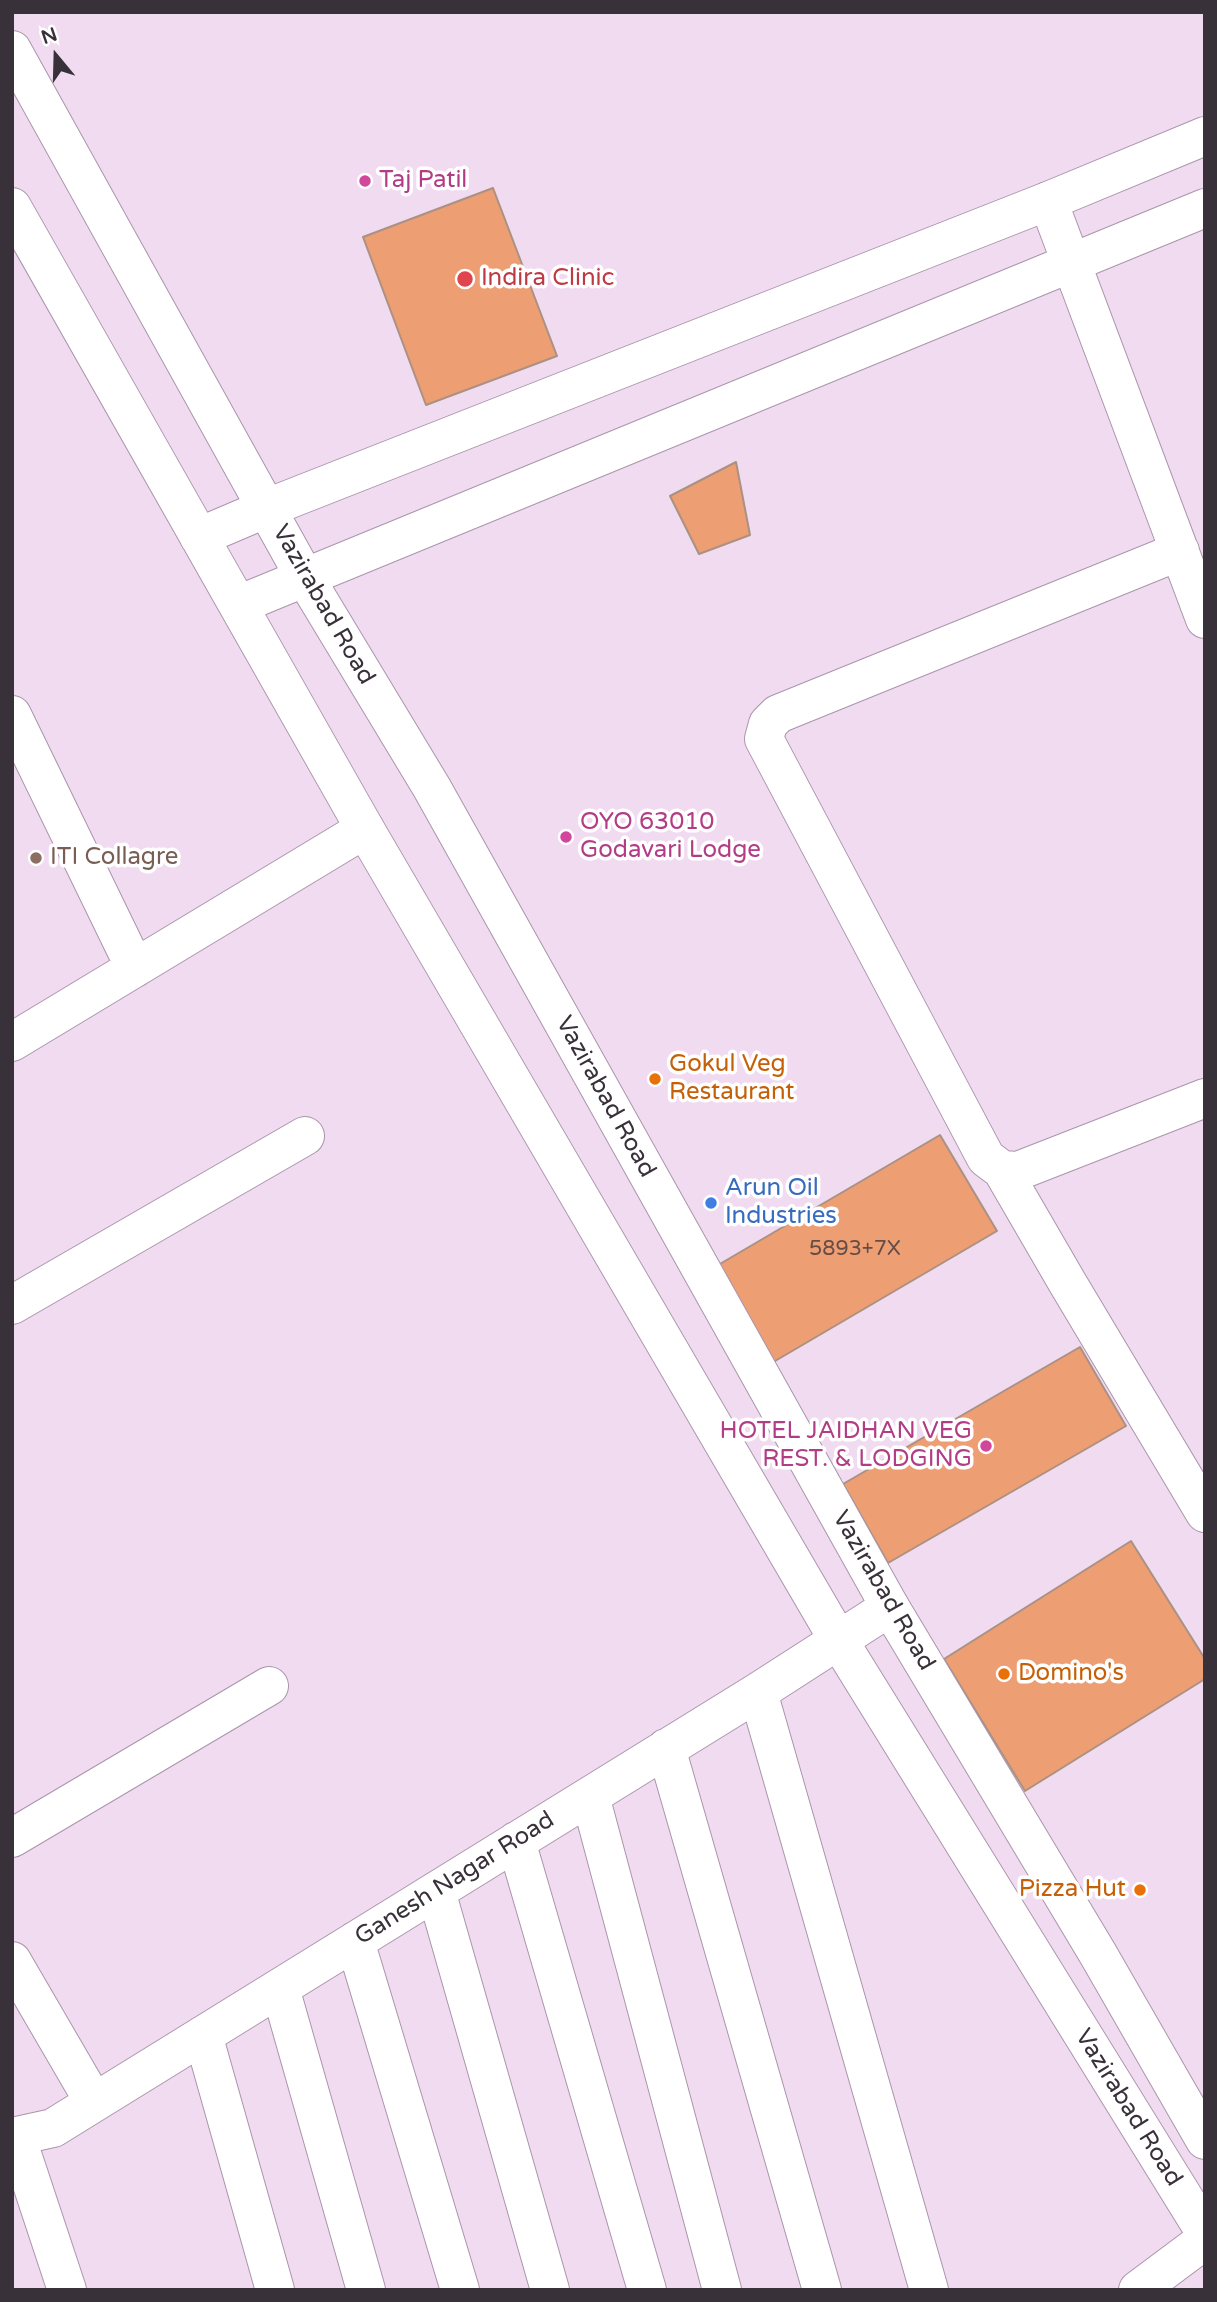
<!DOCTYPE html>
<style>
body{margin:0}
#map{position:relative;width:1217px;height:2302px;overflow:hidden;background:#f0dbf1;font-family:"Varela Round",sans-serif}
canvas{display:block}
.frame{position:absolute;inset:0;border:14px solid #393139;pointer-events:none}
.north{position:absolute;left:21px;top:21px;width:70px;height:70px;-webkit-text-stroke:5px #fff;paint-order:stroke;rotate:341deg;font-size:19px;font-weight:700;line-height:28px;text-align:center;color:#393139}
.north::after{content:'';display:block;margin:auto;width:24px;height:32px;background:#393139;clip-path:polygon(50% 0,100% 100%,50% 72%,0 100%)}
</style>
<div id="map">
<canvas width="1217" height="2302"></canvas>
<div class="frame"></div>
<div class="north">N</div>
</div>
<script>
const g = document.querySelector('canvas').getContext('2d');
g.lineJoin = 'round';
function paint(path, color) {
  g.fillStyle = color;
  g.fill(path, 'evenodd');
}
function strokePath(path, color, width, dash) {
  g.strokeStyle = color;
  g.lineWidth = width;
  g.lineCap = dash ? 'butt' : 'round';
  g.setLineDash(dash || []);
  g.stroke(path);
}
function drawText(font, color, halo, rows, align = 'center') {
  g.font = font + ' "Varela Round",sans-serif';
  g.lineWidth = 7;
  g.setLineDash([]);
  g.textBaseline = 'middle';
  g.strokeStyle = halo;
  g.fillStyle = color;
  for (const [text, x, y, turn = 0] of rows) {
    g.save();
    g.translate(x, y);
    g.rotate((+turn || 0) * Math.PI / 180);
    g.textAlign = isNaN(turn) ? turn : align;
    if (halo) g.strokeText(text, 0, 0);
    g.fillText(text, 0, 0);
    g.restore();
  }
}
const building = new Path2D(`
 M493 188 557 356 426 405 363 237Z
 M736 462 750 535 699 554 670 496Z
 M940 1135 997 1231 770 1364 713 1268Z
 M1080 1347 1126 1426 888 1563 843 1484Z
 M1131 1541 1205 1659V1679L1025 1791 944 1659Z`);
const minor = new Path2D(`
 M1048 201 1205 619
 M1180 551 778 714 768 724 764 739 986 1158 1002 1170 1018 1171 1205 1098
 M12 715 135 968
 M12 1042 365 829
 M1002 1170 1067 1282 1205 1513
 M12 1305 305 1136
 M758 1692 929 2290
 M666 1748 822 2290
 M590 1796 722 2290
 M12 1838 269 1686
 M516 1841 647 2290
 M436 1891 550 2290
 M355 1941 460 2290
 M12 1961 94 2102
 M280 1988 366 2290
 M203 2035 275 2290
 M16 2136 67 2290
 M12 2137 53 2128 758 1692 890 1607
 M1138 2290 1205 2240`);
const major = new Path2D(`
 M12 50 304 576 432 788 890 1607 1098 1954 1205 2140
 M12 207 365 829 839 1641 1205 2232
 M199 537 267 508 1048 201 1205 136
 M238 605 1205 208`);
const markers = [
 [365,181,7,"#d1479c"],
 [465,279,9,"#e0444e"],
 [566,837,7,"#d1479c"],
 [36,858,7,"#8d6e63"],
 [655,1079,7,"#e8710a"],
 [711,1203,7,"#3f7fe0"],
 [986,1446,7,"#d1479c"],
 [1004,1674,7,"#e8710a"],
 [1140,1890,7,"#e8710a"]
];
const numberNames = [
 ["5893+7X",855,1249]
];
const hotelNames = [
 ["Taj Patil",379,181],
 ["OYO 63010",580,823],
 ["Godavari Lodge",580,851],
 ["HOTEL JAIDHAN VEG",972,1432,"right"],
 ["REST. & LODGING",972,1460,"right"]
];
const healthNames = [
 ["Indira Clinic",481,279]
];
const streetNames = [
 ["Vazirabad Road",323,605,60],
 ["Vazirabad Road",605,1097,61],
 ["Vazirabad Road",883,1591,60],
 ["Ganesh Nagar Road",455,1879,-32],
 ["Vazirabad Road",1128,2108,58]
];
const educationNames = [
 ["ITI Collagre",50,858]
];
const foodNames = [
 ["Gokul Veg",669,1065],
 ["Restaurant",669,1093],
 ["Domino's",1018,1674],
 ["Pizza Hut",1126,1890,"right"]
];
const shopNames = [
 ["Arun Oil",725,1189],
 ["Industries",725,1217]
];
paint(building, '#ed9e72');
strokePath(building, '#ab9183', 2);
strokePath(minor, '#aa95aa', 40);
strokePath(major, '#aa95aa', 40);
strokePath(minor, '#fff', 38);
strokePath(major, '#fff', 38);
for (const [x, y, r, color] of markers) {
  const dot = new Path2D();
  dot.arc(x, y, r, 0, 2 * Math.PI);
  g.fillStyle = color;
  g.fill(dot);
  strokePath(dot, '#fff', 2.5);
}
drawText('21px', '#664c47', null, numberNames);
drawText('24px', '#b23c85', '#fff', hotelNames, 'left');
drawText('24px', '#be3a42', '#fff', healthNames, 'left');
drawText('24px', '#393139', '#fff', streetNames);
drawText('24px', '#785e54', '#fff', educationNames, 'left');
drawText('24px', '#c56008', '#fff', foodNames, 'left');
drawText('24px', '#366cbe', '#fff', shopNames, 'left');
</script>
